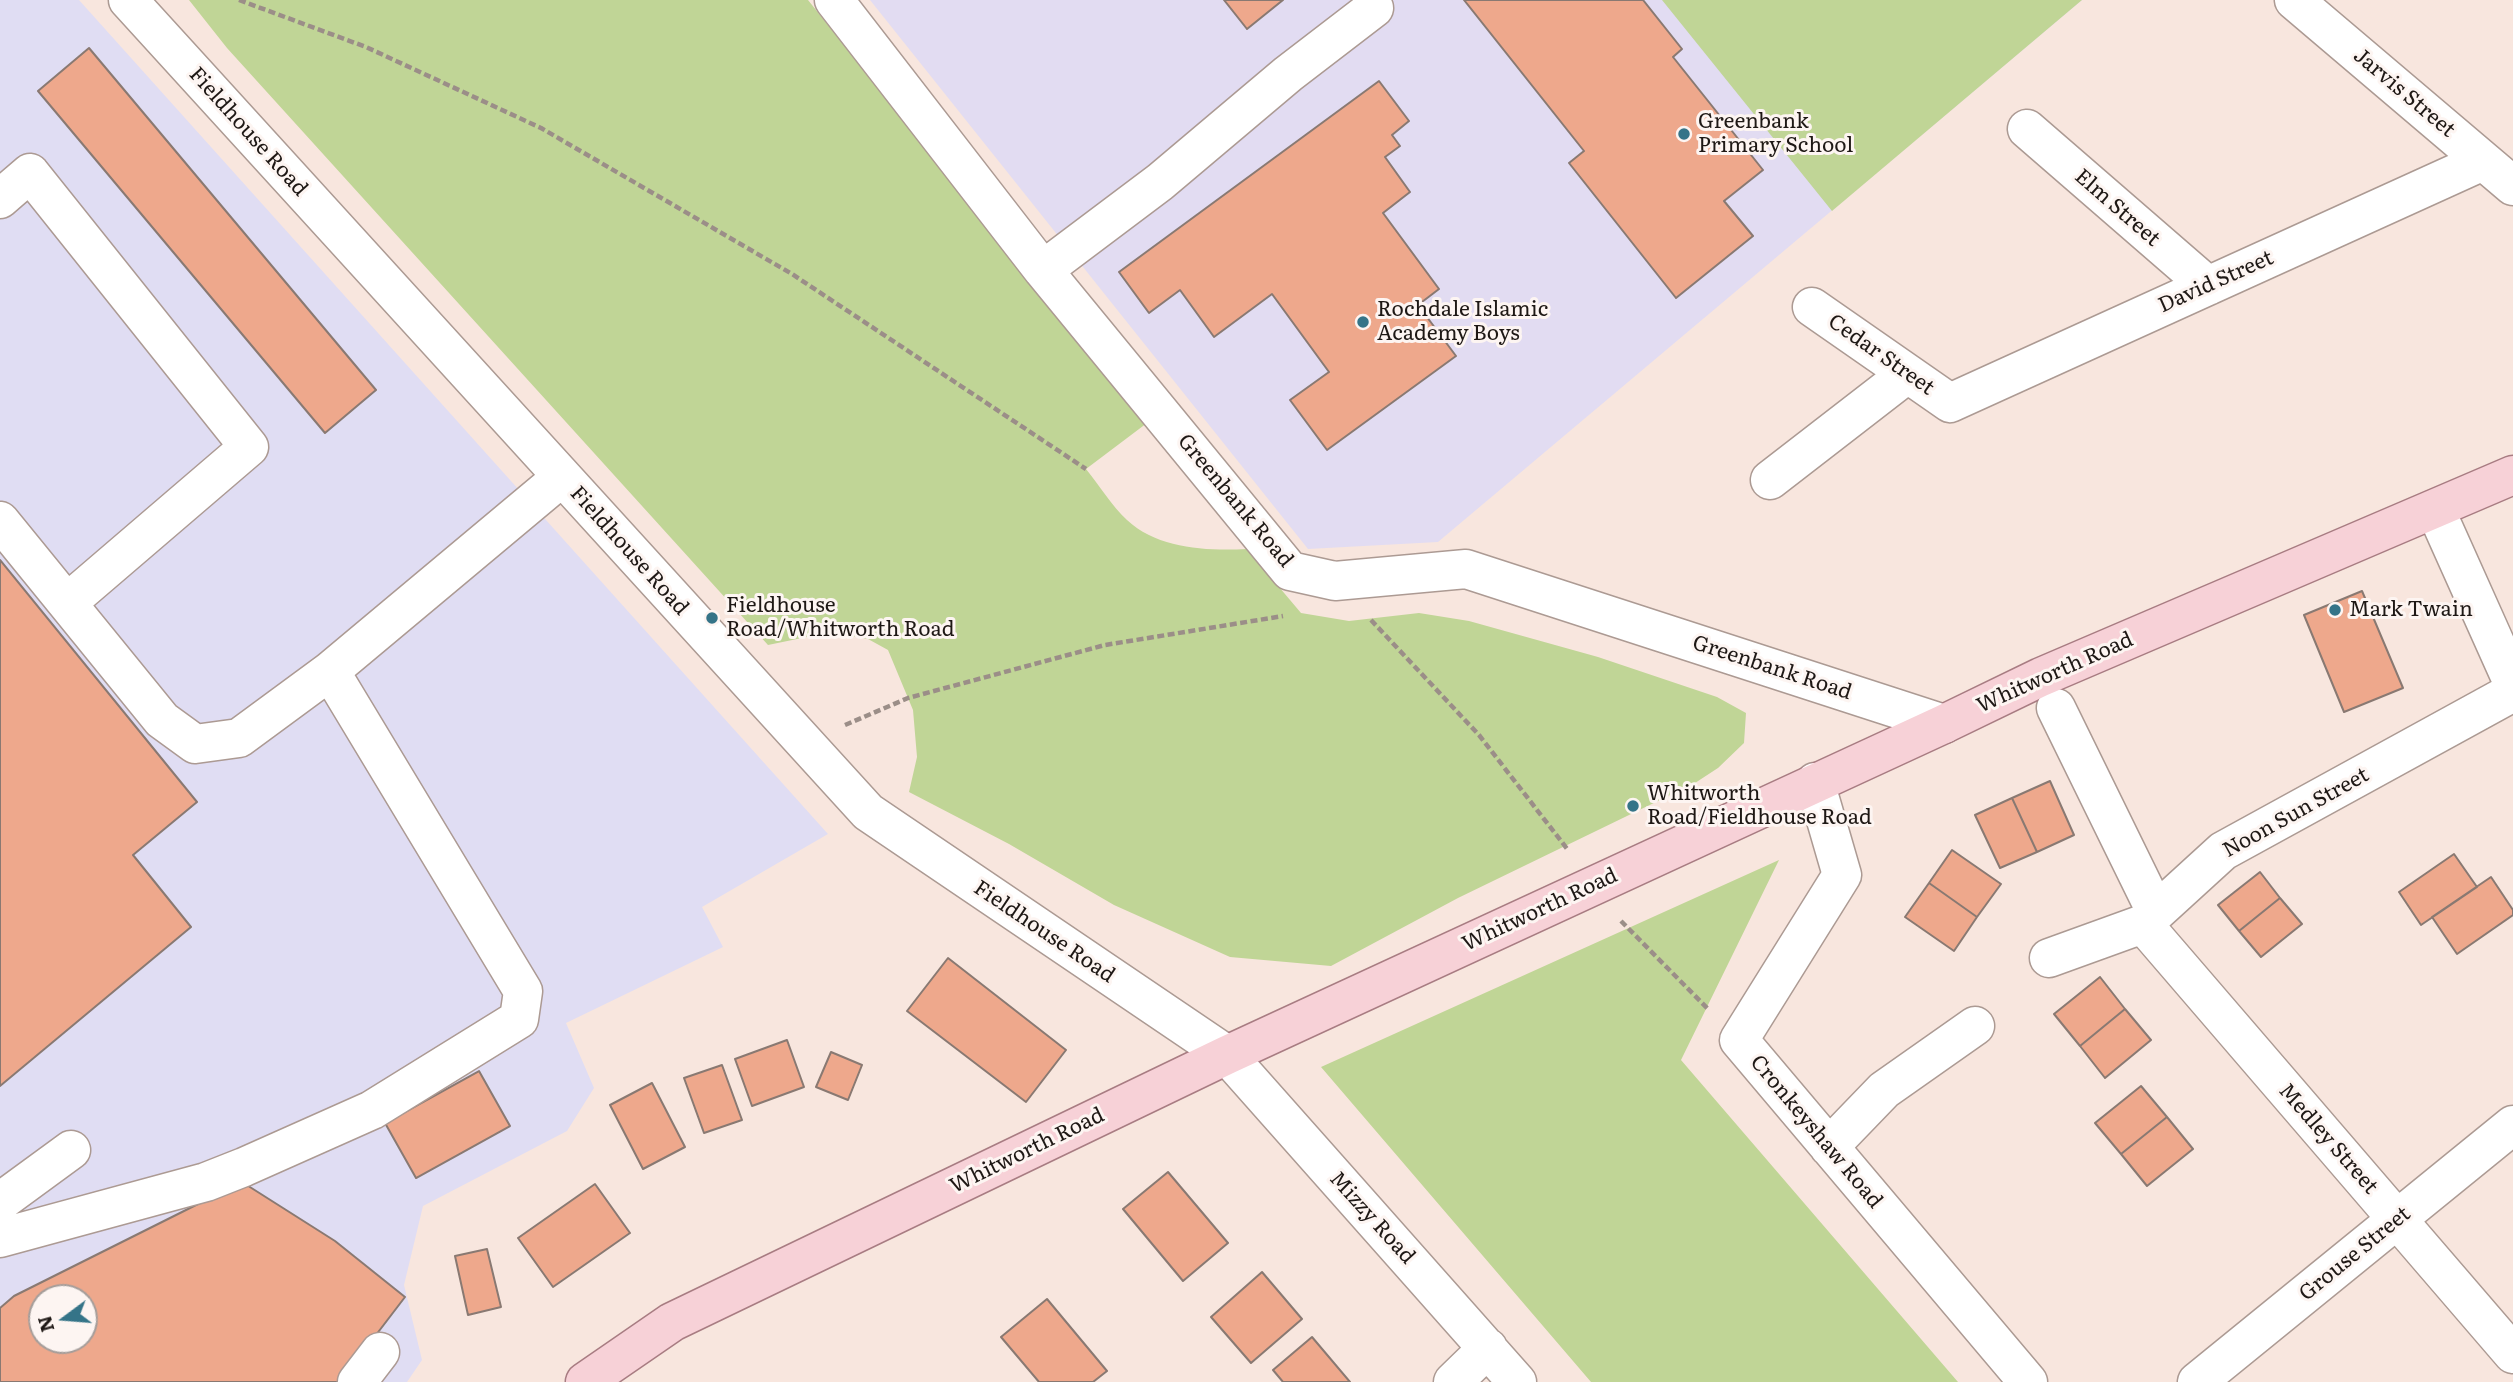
<!DOCTYPE html>
<style>
body{margin:0}
#map{position:relative;width:2513px;height:1382px;overflow:hidden;background:#f8e6de;font-family:Literata,serif}
canvas{display:block}
.north{position:absolute;left:28px;top:1284px;width:70px;height:70px;box-sizing:border-box;background:#fdf5f2;border:2px solid #a49d9a;border-radius:50%;rotate:254deg;font-size:19px;font-weight:700;line-height:28px;text-align:center;color:#1e1815}
.north::after{content:'';display:block;margin:auto;width:24px;height:32px;background:#357488;clip-path:polygon(50% 0,100% 100%,50% 72%,0 100%)}
</style>
<div id="map">
<canvas width="2513" height="1382"></canvas>
<div class="north">N</div>
</div>
<script>
const g = document.querySelector('canvas').getContext('2d');
g.lineJoin = 'round';
function paint(path, color) {
  g.fillStyle = color;
  g.fill(path, 'evenodd');
}
function strokePath(path, color, width, dash) {
  g.strokeStyle = color;
  g.lineWidth = width;
  g.lineCap = dash ? 'butt' : 'round';
  g.setLineDash(dash || []);
  g.stroke(path);
}
function drawText(font, color, halo, rows, align = 'center') {
  g.font = font + ' Literata,serif';
  g.lineWidth = 6;
  g.setLineDash([]);
  g.textBaseline = 'middle';
  g.strokeStyle = halo;
  g.fillStyle = color;
  for (const [text, x, y, turn = 0] of rows) {
    g.save();
    g.translate(x, y);
    g.rotate((+turn || 0) * Math.PI / 180);
    g.textAlign = isNaN(turn) ? turn : align;
    if (halo) g.strokeText(text, 0, 0);
    g.fillText(text, 0, 0);
    g.restore();
  }
}
const industrial = new Path2D(`
 M0 0H79L828 834 702 907 723 947 566 1023 594 1088 567 1131 423 1206 404 1285 422 1360 407 1382H0ZM42 1298H84V1340H42Z`);
const education = new Path2D(`
 M870 0H2082L1438 542 1308 549Z`);
const green = new Path2D(`
 M189 0H808L1147 423 1086 469C1099 485 1112 506 1127 520 1158 549 1207 551 1247 549L1301 613 1349 621 1419 613 1469 621 1598 657 1717 697 1746 713 1744 743 1718 768 1695 783 1458 898 1331 966 1230 957 1114 905 1009 844 909 792 917 757 913 710 888 650 868 639 831 632 768 645 227 48Z
 M1662 0H2082L1832 211Z
 M1779 860 1681 1060 1958 1382H1591L1321 1067Z`);
const building = new Path2D(`
 M1224 0H1283L1247 29Z
 M1464 0H1643L1682 49 1673 57 1763 170 1724 201 1753 236 1676 298 1569 163 1584 151Z
 M89 48 376 390 325 433 38 91Z
 M1379 81 1409 121 1392 135 1400 146 1385 157 1410 192 1383 213 1439 289 1418 305 1456 356 1327 450 1290 400 1329 372 1272 294 1214 337 1180 290 1149 313 1119 272Z
 M0 560 197 802 133 855 191 927 0 1086Z
 M2362 591 2403 688 2344 712 2304 615Z
 M2050 781 2074 835 2037 852 2012 798Z
 M2012 798 2037 852 2000 868 1975 815Z
 M1952 850 2001 884 1977 917 1929 883Z
 M2454 854 2477 887 2421 925 2399 892Z
 M2260 872 2280 898 2239 931 2218 905Z
 M2491 877 2513 910V915L2457 954 2432 917Z
 M1929 883 1977 917 1954 951 1905 917Z
 M2280 898 2302 924 2261 957 2239 931Z
 M948 958 1066 1050 1026 1102 907 1011Z
 M2100 977 2125 1009 2080 1046 2054 1014Z
 M2125 1009 2151 1040 2105 1078 2080 1046Z
 M787 1040 804 1087 752 1106 735 1059Z
 M831 1052 862 1065 848 1100 816 1087Z
 M722 1065 742 1120 704 1133 684 1078Z
 M479 1071 510 1126 416 1178 385 1123Z
 M652 1083 685 1147 643 1169 610 1105Z
 M2141 1086 2167 1117 2121 1154 2095 1123Z
 M2167 1117 2193 1149 2147 1186 2121 1154Z
 M1168 1172 1228 1243 1183 1281 1123 1209Z
 M242 1182 335 1241 405 1297 340 1382H0V1308L14 1296ZM42 1298H84V1340H42Z
 M595 1184 630 1233 553 1287 518 1238Z
 M487 1249 501 1307 468 1315 455 1256Z
 M1262 1272 1302 1319 1251 1363 1211 1317Z
 M1047 1299 1107 1371 1093 1382H1039L1001 1337Z
 M1312 1337 1350 1382H1283L1273 1370Z`);
const path = new Path2D(`
 M239 0 366 47 541 128 792 274 1086 469
 M1371 620 1479 735 1568 850
 M845 725 908 698 1105 645 1283 616
 M1621 921 1708 1009`);
const minor = new Path2D(`
 M128 0 868 812 1227 1055 1517 1382
 M834 0 1043 270 1290 571 1335 581 1466 569 1944 724
 M2294 0 2513 186
 M2027 129 2208 286
 M0 199 30 173 249 447 67 603
 M1043 270 1160 182 1288 74 1374 8
 M1812 307 1950 403 2483 161
 M1770 480 1907 374
 M2435 509 2513 683
 M0 521 162 720 195 744 239 738 330 671 562 477
 M2056 708 2156 912
 M1815 782 1842 875 1739 1040 2028 1382
 M2143 924 2513 1354
 M2049 958 2143 924 2223 851 2513 692
 M1829 1147 1884 1090 1975 1026
 M0 1202 71 1150
 M0 1238 206 1182 244 1167 372 1110 519 1019 523 991 330 671
 M357 1382 380 1352
 M1453 1382 1488 1348
 M2197 1382 2513 1125`);
const major = new Path2D(`
 M585 1382 672 1322 1227 1055 1944 724 2041 677 2513 475`);
const markers = [
 [1684,134,7,"#357488"],
 [1363,322,7,"#357488"],
 [2335,610,7,"#357488"],
 [712,618,7,"#357488"],
 [1633,806,7,"#357488"]
];
const streetNames = [
 ["Jarvis Street",2404,93,40],
 ["Fieldhouse Road",248,132,48],
 ["Elm Street",2117,208,41],
 ["David Street",2216,282,-24],
 ["Cedar Street",1881,355,35],
 ["Greenbank Road",1235,501,50],
 ["Fieldhouse Road",629,551,48],
 ["Greenbank Road",1772,668,18],
 ["Whitworth Road",2055,673,-24],
 ["Noon Sun Street",2296,813,-29],
 ["Whitworth Road",1540,910,-25],
 ["Fieldhouse Road",1044,932,34],
 ["Cronkeyshaw Road",1816,1132,50],
 ["Medley Street",2328,1139,49],
 ["Whitworth Road",1027,1151,-26],
 ["Mizzy Road",1372,1218,48],
 ["Grouse Street",2355,1254,-39]
];
const poiNames = [
 ["Greenbank",1698,122],
 ["Primary School",1698,146],
 ["Rochdale Islamic",1377,310],
 ["Academy Boys",1377,334],
 ["Fieldhouse",726,606],
 ["Road/Whitworth Road",726,630],
 ["Mark Twain",2349,610],
 ["Whitworth",1647,794],
 ["Road/Fieldhouse Road",1647,818]
];
paint(industrial, '#e0ddf3');
paint(education, '#e2dcf2');
paint(green, '#c0d596');
paint(building, '#eea88c');
strokePath(building, '#897972', 2);
strokePath(minor, '#ac9a93', 41);
strokePath(major, '#a87c82', 41);
strokePath(path, '#9b8e88', 4.5, [7, 3.5]);
strokePath(minor, '#fff', 38);
strokePath(major, '#f7d1d7', 38);
for (const [x, y, r, color] of markers) {
  const dot = new Path2D();
  dot.arc(x, y, r, 0, 2 * Math.PI);
  g.fillStyle = color;
  g.fill(dot);
  strokePath(dot, '#fdf5f2', 2.5);
}
drawText('21px', '#1e1815', '#fdf5f2', streetNames);
drawText('21px', '#1e1815', '#fdf5f2', poiNames, 'left');
</script>
